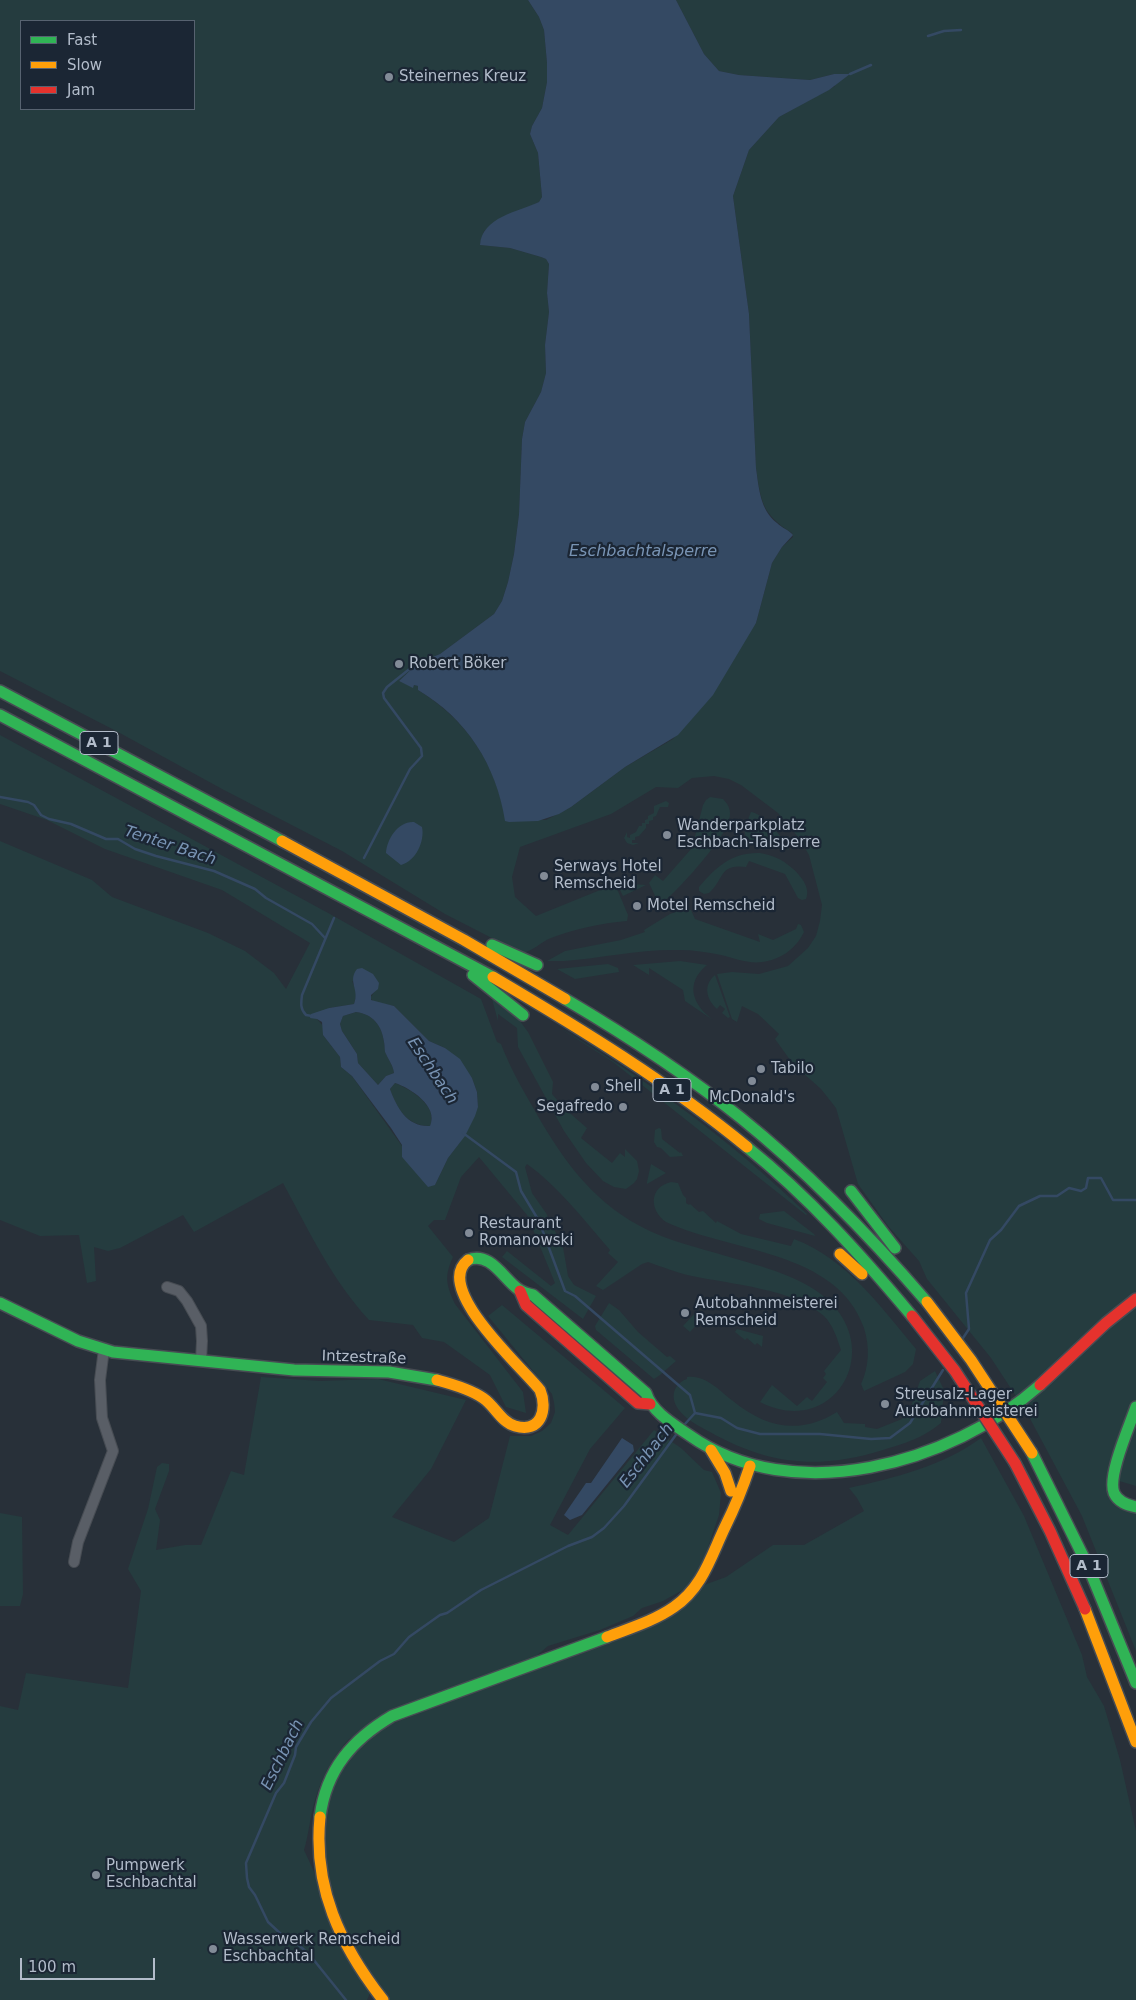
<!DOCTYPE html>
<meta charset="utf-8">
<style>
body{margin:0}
#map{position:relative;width:1136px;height:2000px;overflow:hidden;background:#283039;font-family:"DejaVu Sans",sans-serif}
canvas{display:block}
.legend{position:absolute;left:20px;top:20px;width:175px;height:90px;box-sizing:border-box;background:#1b2634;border:1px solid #576270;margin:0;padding:6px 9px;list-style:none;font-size:15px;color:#b2bcca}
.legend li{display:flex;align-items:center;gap:10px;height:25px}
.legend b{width:25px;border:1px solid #576270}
.scale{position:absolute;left:20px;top:1958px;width:135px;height:22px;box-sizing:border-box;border:2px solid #b2bcca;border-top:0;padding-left:6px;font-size:15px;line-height:18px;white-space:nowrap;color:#b2bcca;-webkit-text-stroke:4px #1b2634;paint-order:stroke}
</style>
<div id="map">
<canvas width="1136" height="2000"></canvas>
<ul class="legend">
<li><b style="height:6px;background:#30b455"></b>Fast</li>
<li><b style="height:6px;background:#ff9f0a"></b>Slow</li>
<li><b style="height:6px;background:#e5322d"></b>Jam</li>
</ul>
<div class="scale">100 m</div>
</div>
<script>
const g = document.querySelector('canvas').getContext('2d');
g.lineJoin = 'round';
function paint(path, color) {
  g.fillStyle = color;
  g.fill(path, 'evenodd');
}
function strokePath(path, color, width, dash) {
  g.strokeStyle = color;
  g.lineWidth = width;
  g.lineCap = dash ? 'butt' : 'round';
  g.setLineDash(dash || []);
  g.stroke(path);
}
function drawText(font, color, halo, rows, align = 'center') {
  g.font = font + ' "DejaVu Sans",sans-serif';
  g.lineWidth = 4.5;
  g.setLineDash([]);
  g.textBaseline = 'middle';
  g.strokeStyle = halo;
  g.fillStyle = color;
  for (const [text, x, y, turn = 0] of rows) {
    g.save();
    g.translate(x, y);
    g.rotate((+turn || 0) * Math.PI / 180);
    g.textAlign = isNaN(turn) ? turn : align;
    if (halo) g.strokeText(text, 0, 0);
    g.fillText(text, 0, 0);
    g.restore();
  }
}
const green = new Path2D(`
 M0 0H528L539 17 544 30 547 63V82L542 108 532 126 530 134 538 153 542 197 539 202 484 231 480 245 510 248 541 257 546 259 549 264 547 293 549 312 545 345 546 373 541 392 525 422 522 439 519 514 514 554 508 582 502 601 494 614 440 654 418 663 399 681 413 687 414 685 418 686V690C462 717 491 756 503 807L529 820H546L571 807 625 767 673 739 756 623 772 563 782 547 793 537 792 533C762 514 761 502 756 468L749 314 733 196 749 150 779 117 835 86 834 74 810 80 739 75 719 71 704 54 676 0H1136V1486L1109 1478 1136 1513V1651L1082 1516 1027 1413 991 1358 927 1279 919 1261 888 1226 858 1184 836 1108 821 1089 793 1064 775 1039 779 1034 758 1014 742 1006 737 1022 732 1019 717 974 732 972 759 974 788 966 808 948 816 936 820 921 822 905 809 855 799 838 778 813 741 785 729 779 714 776 692 778 678 788 656 787 611 814 520 847 512 877 515 897 536 916 615 884 628 915 627 921C601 923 575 929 551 938 540 942 533 952 521 953L445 914 342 851 224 790 118 732 0 671ZM21 21H194V109H21Z
 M0 735 330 914 481 999 497 1042 501 1044C509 1065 520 1085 531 1104 559 1154 589 1199 640 1226 667 1241 697 1247 726 1256 762 1267 805 1276 832 1304 883 1358 829 1438 760 1402L772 1385 797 1406 807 1397 812 1401 827 1382 823 1378 826 1374 824 1371 841 1350C837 1338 833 1325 824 1316 794 1289 730 1284 692 1276 677 1273 663 1267 648 1262L642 1264 603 1290 596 1286 618 1262 608 1253 610 1250C584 1220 559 1187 527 1164L525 1167 532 1193 546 1213 563 1247 568 1276 574 1285 596 1296 583 1319 502 1257 507 1251 551 1286 555 1283 527 1215 479 1157 461 1177 445 1220H434L428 1226 453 1257C444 1277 446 1284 455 1304L523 1392 526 1413 506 1407 490 1375 444 1342 422 1338 413 1325 369 1320C332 1280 309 1231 283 1183L194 1232 183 1215 120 1248 108 1251 94 1247 96 1281 87 1283 79 1235 40 1236 0 1220V841L92 880 112 897 208 933 245 951 274 973 286 989 310 943 222 890 105 849 47 820 0 804ZM352 981 375 991 370 998 374 1002 394 1006 429 1041 445 1048 472 1078 477 1092 478 1107 460 1142 448 1158 435 1185 402 1157V1146L352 1076 341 1067 340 1057 323 1035V1026L317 1019 329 1008 354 1004 357 993Z
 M710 797 723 799C730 806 732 813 728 823 723 840 677 892 662 903L658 902 649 883 655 875 663 881 692 848 703 805 706 800Z
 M666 801 669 803 668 807H660L656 816 653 817V820L649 821V824H646V828L639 836 635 837V840H632V843H639L633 845 627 843 624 838 627 832V837L630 838V835L636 832 639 826H642V823H645V820L648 819V816L654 813V806Z
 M751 812C763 813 785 840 789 850L766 842 749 841 746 838 744 829Z
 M760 853C766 854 773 856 779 859 791 865 813 884 806 899L802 900 798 898 785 874 749 861 746 867C719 863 724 880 709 893L704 894 699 891V887C716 867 732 852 760 853Z
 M624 880 632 884 646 885 623 896 617 884Z
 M685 909 691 910 695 919 760 942 758 934 773 940 796 929 798 924 801 925 804 932C796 949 780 960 762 962 748 964 734 958 721 955 707 952 693 950 679 950 641 949 602 958 564 961H547L565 951 621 940 645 932 644 930 670 914Z
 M680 961 707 965C684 984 693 1005 713 1020L685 1001 683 990 649 968V975L633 965Z
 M608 964 618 968 619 972 575 979 557 969Z
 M715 975 730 1017 728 1018 722 1013 725 1009 720 1005 717 1009C706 999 703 985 715 975Z
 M492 999 517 1017 528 1032 553 1082 552 1094 565 1109 587 1128 581 1138 612 1163 620 1153 625 1157V1149L637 1161 639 1171 637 1179 634 1183 626 1189 614 1187 603 1181 586 1163 564 1131 518 1047 517 1028 498 1014V1021Z
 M356 1012C373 1014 382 1026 384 1042 385 1046 384 1050 386 1054 389 1061 393 1065 394 1073L386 1076 378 1085 358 1063 357 1054 342 1031 340 1024 343 1016Z
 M558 1027C648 1080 732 1141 807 1214L806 1215 613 1062Z
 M395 1083C410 1089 439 1106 430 1126 407 1126 397 1109 390 1089Z
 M659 1128 661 1129 662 1139 680 1153 681 1152 683 1156 670 1157 661 1148 657 1147 654 1142 655 1130Z
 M651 1164 666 1173 647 1184V1182Z
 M671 1182 678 1183 683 1195 686 1198V1203L689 1205 690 1204 699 1212 703 1211 716 1223 717 1221 741 1234 791 1246 794 1239C847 1259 881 1307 916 1349L913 1364 905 1372 864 1391 861 1384C869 1367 870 1347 864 1328 837 1250 730 1252 666 1222 649 1210 649 1187 671 1182Z
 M784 1211 814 1234 815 1236 767 1223 759 1219 760 1214Z
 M609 1303 619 1310 638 1332 667 1357 670 1356 676 1361 660 1375 654 1379 596 1330 595 1326Z
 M502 1305 625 1408 590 1449 550 1525 568 1535 654 1430 681 1448 704 1470 712 1472 721 1493 719 1515 700 1571 688 1587 663 1601 642 1608 633 1616 600 1630 548 1646 534 1658 349 1739C333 1757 322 1776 315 1800 310 1816 309 1833 304 1850L370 1993 367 2000H0V1706L18 1710 26 1673 128 1688 141 1591 128 1569 148 1509 157 1467 162 1463 169 1464V1471L155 1509 160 1520 156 1550 185 1545H201L231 1471 244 1475 261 1377 320 1381 378 1379 466 1400 431 1469 392 1517 454 1542 489 1518 510 1436H531L542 1431 551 1423 555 1412 554 1402 552 1394 488 1316Z
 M696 1312 703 1318 690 1332 683 1326Z
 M737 1329 763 1336 762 1347 757 1343 755 1345 747 1338 745 1340 735 1332Z
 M935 1371 944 1390 941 1423C921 1439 908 1442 883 1450 818 1470 769 1465 710 1432 697 1425 678 1416 674 1400 672 1390 678 1382 687 1379V1377C705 1374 720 1391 733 1401 766 1428 800 1435 837 1412L844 1423 865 1424V1427L877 1429 902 1419 910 1409 920 1381Z
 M981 1438 1024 1516 1082 1655 1087 1677 1104 1706 1120 1760 1136 1831V2000H390L357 1955 341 1918 326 1875 324 1824 332 1788 354 1751 380 1728 637 1630 704 1585 726 1577 773 1545H804L864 1511 857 1498 849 1488C894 1478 943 1466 981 1438Z
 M0 1513 22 1517 23 1594 20 1606H0Z`);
const water = new Path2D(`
 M528 0H676L704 54 719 71 739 75 810 80 834 74H850L829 90 779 117 749 150 733 196 749 314 756 468C759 488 760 510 777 523 782 528 789 530 793 535L782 547 772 563 756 623 713 695 678 735 625 767 571 807 559 814 538 821 509 822 505 821C496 765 467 719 418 690V686L414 685 413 688 399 681 418 663 440 654 494 614 502 601 508 582 514 554 519 514 522 439 525 422 541 392 546 373 545 345 549 312 547 293 549 264 546 259 541 257 510 248 480 245C482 217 518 212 539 202L542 197 538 153 530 134 532 126 542 108 547 82V63L544 30 539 17Z
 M414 822 422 827C425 841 416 861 401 865L386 853C387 839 398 821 414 822Z
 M362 968 373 974 379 983 378 989 371 995V1000L394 1006 429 1041 445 1048 460 1059 472 1078 477 1092 478 1107 475 1116 465 1136 448 1158 435 1185 428 1187 402 1157V1145L391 1128 352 1076 341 1067 340 1057 323 1035 322 1022 317 1019 310 1018 311 1014 329 1008 354 1004C360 989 347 982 357 969ZM356 1012C373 1014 382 1026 384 1042 385 1046 384 1051 386 1054 389 1061 393 1065 394 1073L386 1076 378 1085 358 1063 357 1054 342 1031 340 1024 343 1016ZM395 1083C410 1088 439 1106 430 1126 407 1127 397 1108 390 1089Z
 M622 1438 633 1445 634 1451 582 1515 570 1520 564 1515 586 1483H591Z`);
const stream = new Path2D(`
 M928 36 944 31 961 30
 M850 74 871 65
 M0 797 28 802 34 805 41 815 49 819 71 824 106 839H118L135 849 156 856 214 871 255 889 266 898 312 924 325 938
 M364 858 410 769 422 756 421 748 384 698 383 693 387 687 412 667 414 668
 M312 1016 306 1015C300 1009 301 1003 302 995L334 918
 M463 1133 516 1172 521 1191 539 1221 565 1291 575 1296 690 1395 695 1413 685 1424
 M963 1338 969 1329 966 1293 990 1240 1001 1230 1019 1206 1040 1196H1057L1069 1188 1081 1191 1086 1188 1088 1178H1101L1113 1200H1136
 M695 1413 721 1418 737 1428 760 1434H820L871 1439 890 1438 910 1423 943 1370
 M346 2000 309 1954 295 1942 281 1934 268 1922 255 1895 249 1887 247 1878 246 1863 276 1793 284 1783 295 1755 296 1747 311 1722 331 1698 380 1661 394 1654 409 1637 440 1615 447 1613 481 1590 568 1546 592 1537 604 1528 624 1506 678 1432`);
const street = new Path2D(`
 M167 1287 179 1291 187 1301 201 1326 202 1341 201 1361
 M74 1562 78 1542 113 1451 102 1418 100 1380 104 1349`);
const fast = new Path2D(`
 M0 691 282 841
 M0 715 493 977
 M492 945 537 965
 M473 975 523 1015
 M565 999C626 1035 686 1074 741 1118 809 1173 870 1236 927 1302
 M747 1147C809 1197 861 1255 912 1316
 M851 1191 895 1248
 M468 1260C490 1251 503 1278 518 1289 522 1292 528 1294 533 1295L646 1393C652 1412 673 1424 689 1435 793 1509 951 1464 1040 1385
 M0 1303 78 1341 113 1352 294 1370 389 1372 437 1380
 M1136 1407C1130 1425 1107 1476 1114 1493 1118 1502 1127 1505 1136 1507
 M1032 1453 1088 1566 1136 1683
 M320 1817C326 1769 353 1739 392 1716L607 1637`);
const slow = new Path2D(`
 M282 841 464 940 565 999
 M493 977C581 1029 668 1082 747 1147
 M840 1254 862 1274
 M437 1380C452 1384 470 1389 483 1398 495 1406 501 1422 515 1426 541 1434 548 1409 540 1390 523 1368 432 1288 468 1260
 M711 1450 725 1473 731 1491
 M1085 1609 1136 1742
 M607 1637C630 1628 654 1621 674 1607 703 1587 711 1556 725 1527 735 1507 743 1487 750 1466
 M320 1817C313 1887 340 1945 383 2000`);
const jam = new Path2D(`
 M520 1291 526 1305 638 1403 650 1404
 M1040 1385 1106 1323 1136 1299
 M1015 1463 1050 1531 1085 1609`);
const slowBridge = new Path2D(`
 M927 1302 971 1360 1032 1453`);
const jamBridge = new Path2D(`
 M912 1316 955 1371 1015 1463`);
const markers = [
 [389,77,5,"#828b97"],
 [399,664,5,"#828b97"],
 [667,835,5,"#828b97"],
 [544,876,5,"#828b97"],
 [637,906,5,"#828b97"],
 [761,1069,5,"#828b97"],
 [752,1081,5,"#828b97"],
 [595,1087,5,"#828b97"],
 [623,1107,5,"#828b97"],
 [469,1233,5,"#828b97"],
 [685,1313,5,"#828b97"],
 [885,1404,5,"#828b97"],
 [96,1875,5,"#828b97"],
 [213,1949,5,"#828b97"]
];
const shields = [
 [99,743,38],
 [672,1090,38],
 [1089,1566,38]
];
const shieldNames = [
 ["A 1",99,743],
 ["A 1",672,1090],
 ["A 1",1089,1566]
];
const poiNames = [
 ["Steinernes Kreuz",399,77],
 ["Robert Böker",409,664],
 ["Wanderparkplatz",677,826],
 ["Eschbach-Talsperre",677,843],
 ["Serways Hotel",554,867],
 ["Remscheid",554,884],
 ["Motel Remscheid",647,906],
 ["Tabilo",771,1069],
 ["Shell",605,1087],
 ["McDonald's",752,1098,"center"],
 ["Segafredo",613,1107,"right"],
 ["Restaurant",479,1224],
 ["Romanowski",479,1241],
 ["Autobahnmeisterei",695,1304],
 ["Remscheid",695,1321],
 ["Streusalz-Lager",895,1395],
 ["Autobahnmeisterei",895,1412],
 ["Pumpwerk",106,1866],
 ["Eschbachtal",106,1883],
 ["Wasserwerk Remscheid",223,1940],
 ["Eschbachtal",223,1957]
];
const streetNames = [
 ["Intzestraße",364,1358,2]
];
const waterNames = [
 ["Eschbachtalsperre",643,552],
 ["Tenter Bach",170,846,18],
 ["Eschbach",432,1071,56],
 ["Eschbach",647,1456,-52],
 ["Eschbach",283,1755,-64]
];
paint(green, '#253c3f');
paint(water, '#344963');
strokePath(stream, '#344963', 2.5);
strokePath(street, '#474c53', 12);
strokePath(fast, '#474c53', 14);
strokePath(slow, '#474c53', 14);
strokePath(jam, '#474c53', 14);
strokePath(street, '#595e66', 10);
strokePath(fast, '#30b455', 11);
strokePath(slow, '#ff9f0a', 11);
strokePath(jam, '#e5322d', 11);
strokePath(slowBridge, '#454c54', 14, []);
strokePath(jamBridge, '#454c54', 14, []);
strokePath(slowBridge, '#ff9f0a', 11);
strokePath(jamBridge, '#e5322d', 11);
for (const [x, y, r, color] of markers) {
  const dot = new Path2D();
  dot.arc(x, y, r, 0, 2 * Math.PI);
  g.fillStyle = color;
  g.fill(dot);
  strokePath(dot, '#1b2634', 2);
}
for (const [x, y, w] of shields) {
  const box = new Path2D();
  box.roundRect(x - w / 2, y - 11.5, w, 23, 4);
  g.fillStyle = '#1b2634';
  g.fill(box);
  strokePath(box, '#b2bcca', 1);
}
drawText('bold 14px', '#b2bcca', null, shieldNames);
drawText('15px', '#b2bcca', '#1b2634', poiNames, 'left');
drawText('15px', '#b2bcca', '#1b2634', streetNames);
drawText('italic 16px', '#7893b3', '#1b2634', waterNames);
</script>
